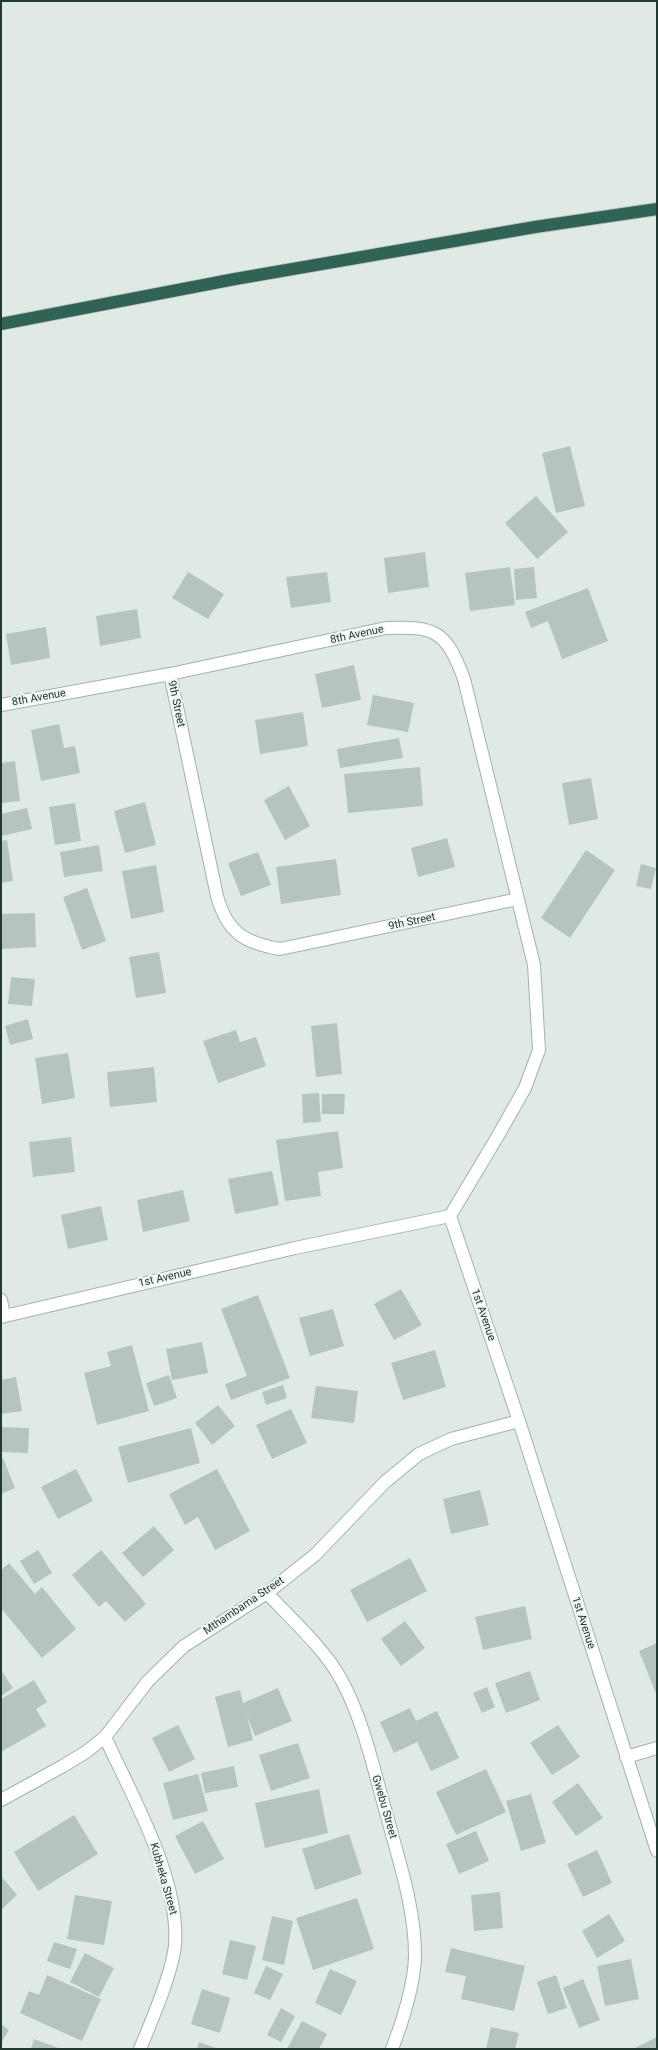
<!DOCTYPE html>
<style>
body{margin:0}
#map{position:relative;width:658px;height:2050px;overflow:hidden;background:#e0eae5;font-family:Roboto,sans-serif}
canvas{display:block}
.frame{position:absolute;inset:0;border:2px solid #223931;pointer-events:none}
</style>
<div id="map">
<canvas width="658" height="2050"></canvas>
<div class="frame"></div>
</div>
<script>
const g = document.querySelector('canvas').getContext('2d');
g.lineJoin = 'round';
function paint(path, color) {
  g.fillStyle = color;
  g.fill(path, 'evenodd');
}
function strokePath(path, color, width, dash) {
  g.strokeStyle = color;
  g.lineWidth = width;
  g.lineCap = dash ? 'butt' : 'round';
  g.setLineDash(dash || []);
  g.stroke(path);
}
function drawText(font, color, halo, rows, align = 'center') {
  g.font = font + ' Roboto,sans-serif';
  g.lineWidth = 4;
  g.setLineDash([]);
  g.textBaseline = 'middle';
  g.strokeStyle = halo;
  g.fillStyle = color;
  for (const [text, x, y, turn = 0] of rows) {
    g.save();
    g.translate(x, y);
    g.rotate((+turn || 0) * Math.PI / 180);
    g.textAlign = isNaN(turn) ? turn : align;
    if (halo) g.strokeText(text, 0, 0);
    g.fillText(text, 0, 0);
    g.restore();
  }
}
const building = new Path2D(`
 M570 446 585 506 556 513 542 453Z
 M536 496 568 532 537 559 505 523Z
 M425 552 429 587 388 593 384 558Z
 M510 567 515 605 470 611 465 573Z
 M534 567 537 598 516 600 514 569Z
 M188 572 224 594 208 619 172 598Z
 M327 572 331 602 291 608 286 577Z
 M588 588 608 641 562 659 548 621 531 628 525 612Z
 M137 609 141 638 100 646 96 616Z
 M46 627 50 658 11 665 6 634Z
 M354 665 361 700 322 708 315 674Z
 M373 695 414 703 408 732 367 725Z
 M303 712 308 746 260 754 255 720Z
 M59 724 64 748 75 746 80 773 41 781 31 730Z
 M399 738 403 758 340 768 337 749Z
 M15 761 20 801 1 803V763Z
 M420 767 423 806 348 813 344 774Z
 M591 778 598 819 569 825 562 783Z
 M289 786 310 826 285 840 264 800Z
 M145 802 156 845 125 853 114 811Z
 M75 803 81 841 55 845 49 807Z
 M27 808 32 829 1 836V814Z
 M447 838 455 867 418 877 411 848Z
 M7 840 13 881 1 883V841Z
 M99 845 103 871 64 877 60 852Z
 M586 850 615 870 570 938 541 918Z
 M258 852 271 885 241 896 228 863Z
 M336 859 341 895 281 904 276 867Z
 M641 864 656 868 651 889 636 886Z
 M156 865 164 912 131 919 122 871Z
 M87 888 106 941 82 950 63 897Z
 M35 913 36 947 1 949V914Z
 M159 952 166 993 136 998 129 957Z
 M11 977 35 979 32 1006 8 1004Z
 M28 1019 33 1039 10 1045 5 1026Z
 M337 1023 342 1074 316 1077 311 1026Z
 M236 1030 240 1042 256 1037 266 1066 218 1083 203 1041Z
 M68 1053 75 1098 42 1104 35 1058Z
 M154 1067 157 1102 110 1107 107 1072Z
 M319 1093 321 1122 303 1123 302 1094Z
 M322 1094H345L344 1114H322Z
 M338 1131 343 1168 318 1172 321 1196 285 1201 276 1140Z
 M71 1137 75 1172 33 1177 29 1142Z
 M272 1171 279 1205 235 1214 228 1179Z
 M183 1190 190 1221 143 1232 137 1200Z
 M101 1206 108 1240 68 1249 61 1215Z
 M401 1289 422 1325 394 1340 374 1304Z
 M258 1295 290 1378 231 1400 225 1384 247 1376 221 1309Z
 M333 1309 344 1346 310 1356 299 1318Z
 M202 1342 208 1373 172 1380 166 1349Z
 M132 1345 149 1411 97 1425 84 1373 111 1366 107 1352Z
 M435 1350 446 1387 403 1400 391 1363Z
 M169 1375 177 1398 154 1406 146 1383Z
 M16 1377 22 1411 1 1414V1380Z
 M283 1385 287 1398 266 1405 262 1392Z
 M316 1386 358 1391 354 1423 311 1418Z
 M218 1405 235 1426 212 1445 195 1423Z
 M291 1409 307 1443 272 1459 256 1425Z
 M1 1427 29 1428 28 1453 1 1452Z
 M191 1428 200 1463 128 1483 118 1447Z
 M3 1458 15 1488 1 1494V1459Z
 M76 1469 93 1501 58 1519 41 1487Z
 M217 1469 250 1531 215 1550 198 1517 185 1525 169 1494Z
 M480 1490 489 1525 451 1534 443 1499Z
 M154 1526 174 1550 143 1577 122 1553Z
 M38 1550 52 1573 34 1584 20 1561Z
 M101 1550 146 1604 125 1622 106 1601 99 1607 72 1575Z
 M410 1558 427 1591 367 1622 350 1590Z
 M9 1563 35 1594 42 1587 76 1629 42 1658 1 1608V1570Z
 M525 1606 532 1639 483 1650 475 1617Z
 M405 1621 425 1648 401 1666 381 1639Z
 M657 1643V1696L639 1651Z
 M1 1670 13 1688 1 1696Z
 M530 1671 540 1700 506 1713 495 1683Z
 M34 1680 47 1702 36 1709 46 1726 1 1752V1699Z
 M487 1687 495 1707 482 1713 473 1693Z
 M278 1688 292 1721 255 1736 247 1716 253 1740 228 1747 215 1697 240 1690 243 1703Z
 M410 1708 416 1721 437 1711 459 1758 431 1771 417 1742 394 1753 380 1722Z
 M178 1725 195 1759 169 1772 152 1738Z
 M558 1725 580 1757 552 1775 530 1743Z
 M298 1743 310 1778 271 1791 259 1755Z
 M234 1766 238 1787 205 1793 201 1773Z
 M486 1769 506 1812 456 1835 436 1792Z
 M198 1774 208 1811 173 1820 163 1783Z
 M578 1783 603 1818 576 1836 552 1802Z
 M319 1789 328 1833 265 1848 255 1803Z
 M531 1794 546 1843 521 1851 506 1801Z
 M74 1815 98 1854 38 1891 14 1852Z
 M203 1821 224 1859 195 1874 175 1836Z
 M476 1831 489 1861 459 1874 446 1844Z
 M349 1834 362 1874 315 1890 302 1849Z
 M597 1850 612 1883 583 1897 567 1864Z
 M1 1876 17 1895 1 1910Z
 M500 1892 503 1928 474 1931 471 1895Z
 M75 1895 112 1901 104 1945 67 1939Z
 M357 1898 374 1949 313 1970 296 1918Z
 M609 1914 625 1941 597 1958 582 1931Z
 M272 1916 293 1921 284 1965 262 1960Z
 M230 1940 256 1946 247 1980 222 1974Z
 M54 1942 77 1949 70 1969 47 1961Z
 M451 1948 525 1966 514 2011 461 1999 466 1976 445 1972Z
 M85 1953 114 1968 99 1997 70 1982Z
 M631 1959 639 1999 605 2006 597 1966Z
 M266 1966 283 1974 270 2000 254 1993Z
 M330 1969 357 1981 341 2015 315 2003Z
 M47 1975 101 1999 82 2041 20 2013 29 1991 39 1995Z
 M556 1975 567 2008 548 2014 537 1982Z
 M583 1979 600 2020 579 2028 563 1988Z
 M202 1989 230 1998 220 2033 191 2024Z
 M281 2008 295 2016 281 2042 267 2035Z
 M302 2021 327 2034 319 2049H287Z
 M1 2024 9 2030 1 2043Z
 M491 2027 519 2033 515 2049H486Z
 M657 2037V2049H633Z
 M34 2039 61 2049H31Z
 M199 2042 219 2049H197Z`);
const street = new Path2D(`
 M170 674 217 896C227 932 244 943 280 949L518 899
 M1 705 170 674 386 628C436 626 446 631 464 679L534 965 539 1050 525 1088 499 1134 450 1216
 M450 1216 519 1421 657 1851
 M1 1300 4 1316
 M1 1317 295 1248 450 1216
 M267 1593C290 1618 326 1650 342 1681 364 1722 374 1771 387 1816 399 1861 415 1908 415 1955 415 1982 402 2024 392 2049
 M105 1737C132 1796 180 1879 175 1945 172 1974 151 2022 140 2049
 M626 1757 657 1748
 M1 1800 63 1766 86 1752 105 1737 148 1681 184 1646 267 1593 315 1555 385 1482 419 1454 451 1439 519 1421`);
const highway = new Path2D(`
 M1 324 235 279 535 227 657 209`);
const streetNames = [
 ["8th Avenue",357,635,-12],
 ["8th Avenue",39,698,-10],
 ["9th Street",176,704,78],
 ["9th Street",412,922,-12],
 ["1st Avenue",165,1278,-13],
 ["1st Avenue",483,1315,71],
 ["Mthambama Street",244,1606,-34],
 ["1st Avenue",583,1623,72],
 ["Gwebu Street",384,1807,74],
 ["Kubheka Street",163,1879,74]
];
paint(building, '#b6c4be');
strokePath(street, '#a3b1ab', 14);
strokePath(highway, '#bdc4c1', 14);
strokePath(street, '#fff', 12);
strokePath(highway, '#316256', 12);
drawText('11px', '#223931', '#f0f7f3', streetNames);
</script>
